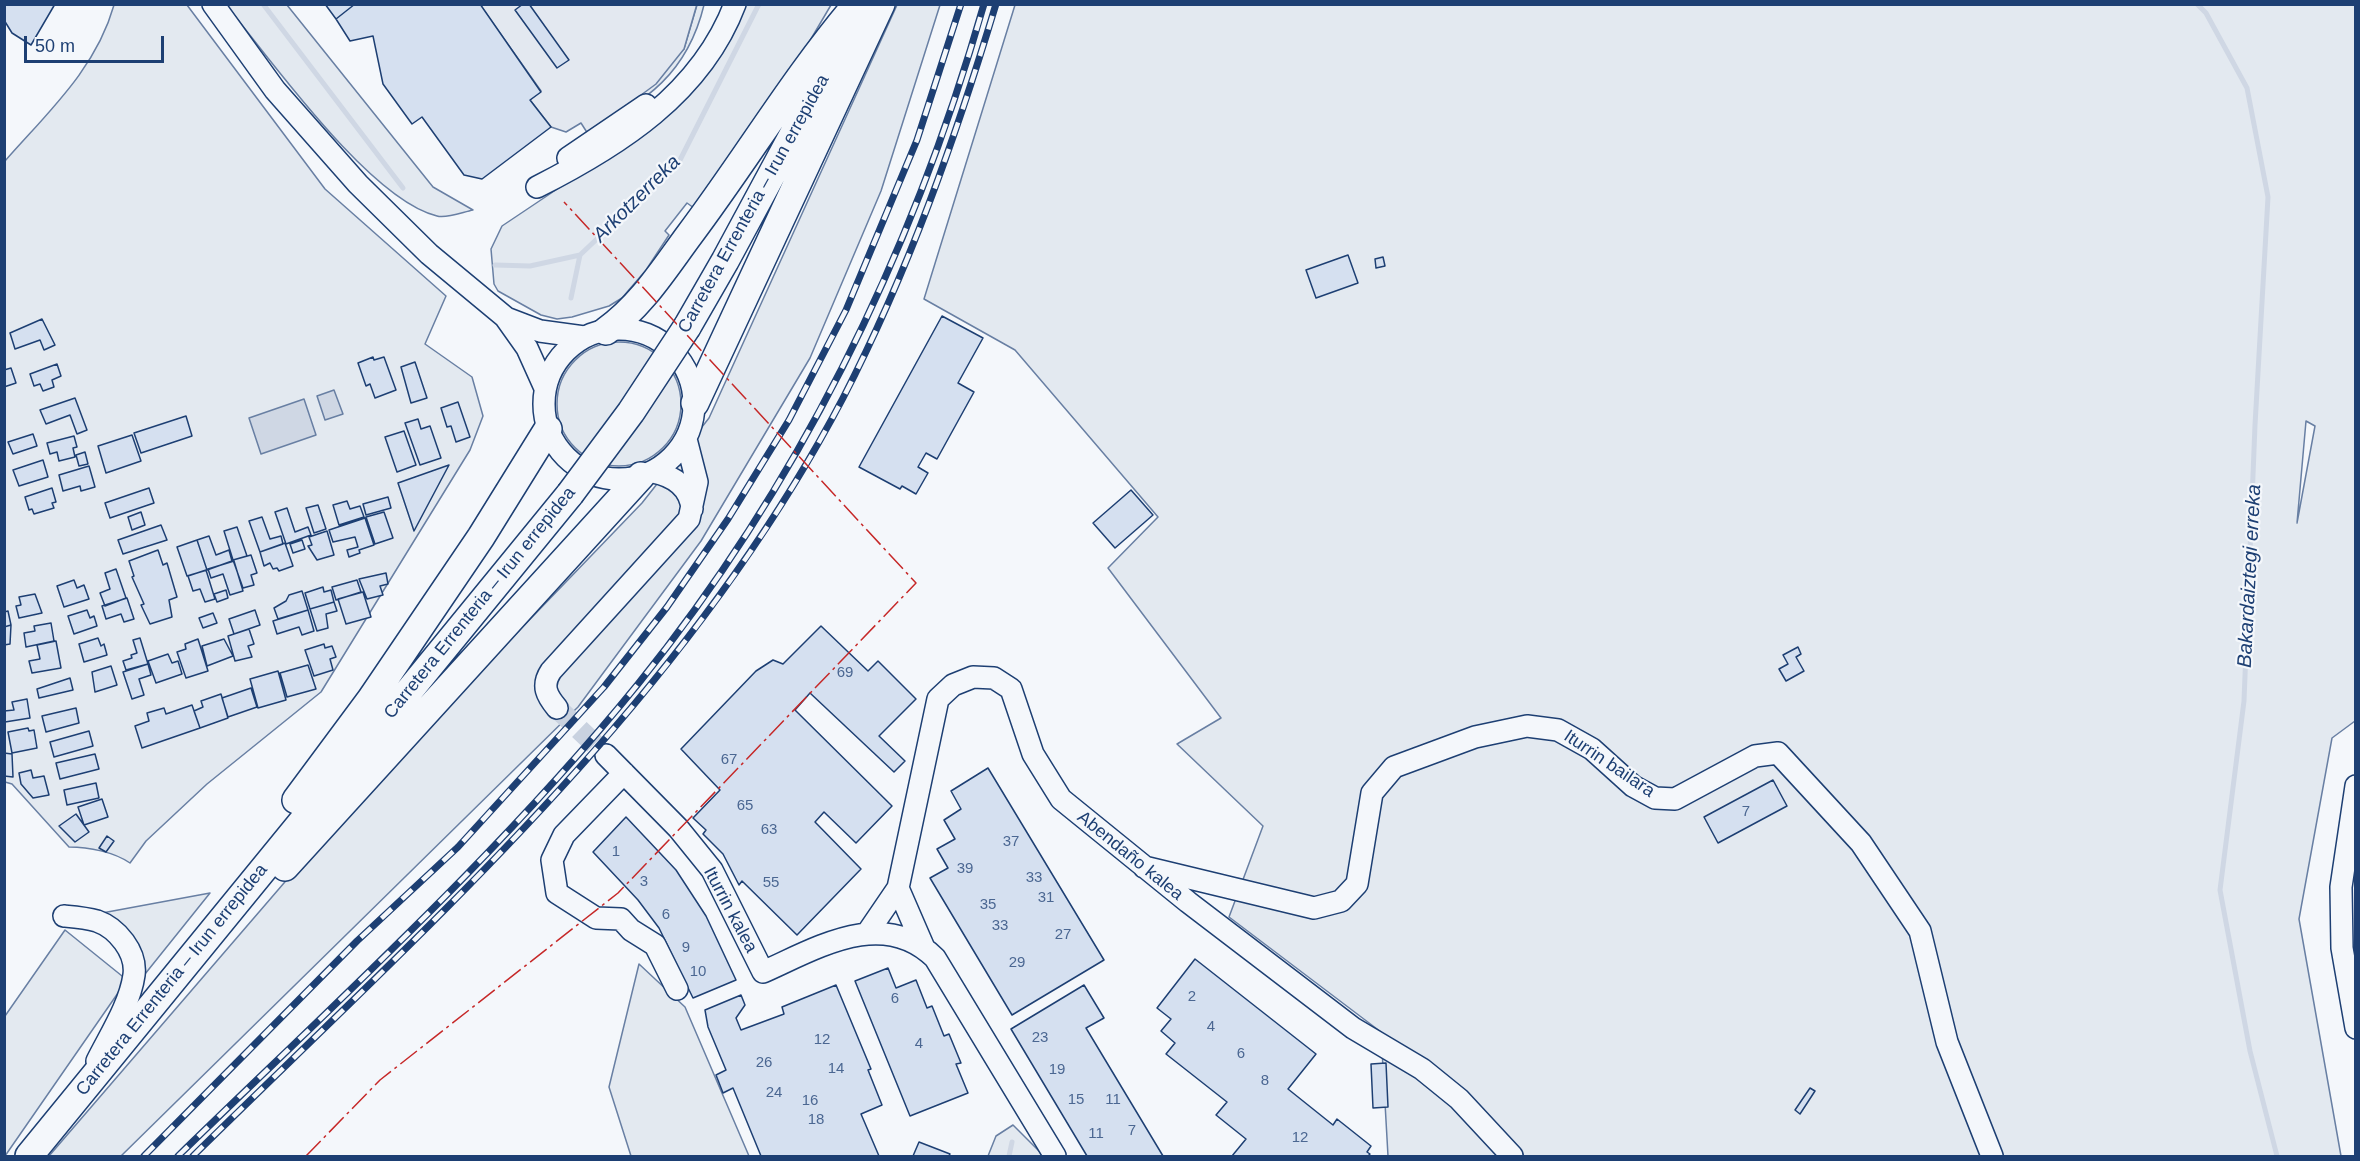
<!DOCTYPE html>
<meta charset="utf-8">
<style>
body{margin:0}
#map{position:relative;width:2360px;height:1161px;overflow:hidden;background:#f4f7fb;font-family:Arial,sans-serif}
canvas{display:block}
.frame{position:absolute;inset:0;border:6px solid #1d3f73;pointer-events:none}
.scale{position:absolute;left:24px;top:36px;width:140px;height:27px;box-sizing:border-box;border:3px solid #1d3f73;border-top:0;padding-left:8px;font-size:18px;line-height:21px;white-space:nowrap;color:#1d3f73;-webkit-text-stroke:4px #f4f7fb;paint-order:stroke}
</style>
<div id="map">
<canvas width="2360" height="1161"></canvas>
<div class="frame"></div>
<div class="scale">50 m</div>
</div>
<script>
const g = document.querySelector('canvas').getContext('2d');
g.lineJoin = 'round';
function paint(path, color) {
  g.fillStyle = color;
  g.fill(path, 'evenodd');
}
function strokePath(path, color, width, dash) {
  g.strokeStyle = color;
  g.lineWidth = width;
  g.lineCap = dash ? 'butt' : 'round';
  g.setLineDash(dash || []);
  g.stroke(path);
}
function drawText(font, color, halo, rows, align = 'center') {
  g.font = font + ' Arial,sans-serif';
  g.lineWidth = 4.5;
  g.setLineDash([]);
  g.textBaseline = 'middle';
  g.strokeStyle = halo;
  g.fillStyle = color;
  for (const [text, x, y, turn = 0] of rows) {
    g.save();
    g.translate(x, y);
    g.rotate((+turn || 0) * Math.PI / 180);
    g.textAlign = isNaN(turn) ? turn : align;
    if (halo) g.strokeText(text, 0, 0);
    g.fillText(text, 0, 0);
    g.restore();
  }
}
const green = new Path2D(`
 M114 5H187L325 189 446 296 425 344 472 377 483 416 470 450 321 692 207 784 146 841 130 863C114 852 89 847 69 847L12 784 5 782V161C48 112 96 69 114 5Z
 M226 5H287L433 187 473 210C463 212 446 219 437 216 370 200 271 60 226 5Z
 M697 5H704C687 75 647 99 588 134L684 49Z
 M740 5H831L795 66 694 208 687 203 665 231 669 235 646 270 622 298 609 306 572 317 557 319 541 315 498 291 494 284 491 249 502 226 611 153Z
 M897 5H940L881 191 810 358 701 541 578 707 121 1156H49L352 804 642 503 709 418Z
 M1015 5H2355V721L2332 738 2299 919 2341 1156H1388L1381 1032 1229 917 1263 826 1177 744 1221 718 1108 568 1158 517 1015 350 924 299ZM2306 421 2315 426 2297 523Z
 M557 404a62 62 0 1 1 124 0a62 62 0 1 1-124 0Z
 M210 893 141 979C136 942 136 933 102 913Z
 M65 930 127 980 5 1156V1016Z
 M639 964 685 1007 749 1156H631L609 1087Z
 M1013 1125 1040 1152 1042 1156H988L996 1136Z`);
const parking = new Path2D(`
 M697 4 684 49 656 84 588 134 581 123 566 132 551 127 530 100 541 91 480 5Z`);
const water = new Path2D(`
 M334 390 343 414 325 420 317 396Z
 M304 399 316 435 261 454 249 418Z`);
const stream = new Path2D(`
 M263 4 403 188
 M2197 4 2206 13 2247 88 2268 197 2255 425 2244 701 2220 890 2250 1051 2277 1156
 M495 265 530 266 580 255
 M571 298 580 255 680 160 759 4
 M1009 1156 1012 1142`);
const building = new Path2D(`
 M4 4H55L31 45 12 33 4 20Z
 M325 4H355L336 19Z
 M355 4H480L541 92 530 100 551 127 482 179 464 175 422 117 412 124 383 84 373 36 350 41 336 19Z
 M523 4H529L569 60 557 68 515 10Z
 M1348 255 1358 283 1316 298 1306 270Z
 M1383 257 1385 266 1376 268 1375 259Z
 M942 316 983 338 958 383 974 392 937 459 926 453 918 467 928 473 916 494 902 486 900 489 859 467Z
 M42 319 55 345 44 350 40 340 15 349 10 333Z
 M373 357 374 360 384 357 396 390 375 398 370 384 366 386 358 363Z
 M415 362 427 398 411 403 401 367Z
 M57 364 61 376 52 380 54 387 43 391 40 384 34 386 30 374Z
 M11 368 16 383 4 387V370Z
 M75 398 87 430 77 434 70 415 46 424 40 410Z
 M458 402 470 437 456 442 451 426 447 427 441 408Z
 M186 416 192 436 141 453 134 433Z
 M418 419 421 429 430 426 441 458 420 465 405 423Z
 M404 431 416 465 397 472 385 437Z
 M33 434 37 446 13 454 8 442Z
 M132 435 141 461 106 473 98 446Z
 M74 436 77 447 73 448 75 457 59 461 57 452 50 454 47 443Z
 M85 452 88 464 79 466 76 455Z
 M43 460 48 477 19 486 13 470Z
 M449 465 414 531 398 483Z
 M89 466 95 487 81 491 80 486 63 491 59 475Z
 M52 488 56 502 52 503 54 508 34 514 32 509 29 510 25 497Z
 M149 488 154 503 110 518 105 503Z
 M1131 490 1153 515 1115 548 1093 523Z
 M388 497 391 508 366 515 363 504Z
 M347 501 350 509 360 506 364 517 339 525 333 505Z
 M318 505 326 529 314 533 306 508Z
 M287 508 295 532 308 527 311 535 286 544 275 512Z
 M141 512 145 525 132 530 128 517Z
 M384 512 393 538 375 544 366 517Z
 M262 517 270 539 281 536 283 544 260 552 249 521Z
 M365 518 374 545 359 550 360 553 349 557 347 550 358 547 355 537 333 542 329 530Z
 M161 525 167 540 123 554 118 540Z
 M237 527 247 556 233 560 224 531Z
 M327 531 334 555 317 560 308 546 312 545 309 537Z
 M209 536 216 555 229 550 232 561 207 570 197 540Z
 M197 540 207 570 187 576 177 547Z
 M302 540 305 549 293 553 290 544Z
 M285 543 293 566 279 571 277 568 273 569 270 563 264 566 260 552Z
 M158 550 163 565 167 563 177 597 169 600 172 617 150 624 141 605 144 604 132 577 134 576 129 561Z
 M251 555 257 573 251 575 254 585 243 588 233 560Z
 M234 561 243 591 230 595 223 574 211 578 208 569Z
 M116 569 126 598 105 606 100 593 110 589 105 573Z
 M206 570 215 599 205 602 200 589 193 591 188 576Z
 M386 573 388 584 380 586 383 595 367 599 359 579Z
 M74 580 77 588 84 585 89 599 64 607 57 586Z
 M357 580 361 592 336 600 332 587Z
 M323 587 324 592 331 590 334 602 310 609 305 593Z
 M226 590 228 598 217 602 214 594Z
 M302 591 308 610 278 619 274 608 286 601 289 595Z
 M363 592 371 617 346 624 338 599Z
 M35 594 42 613 19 618 16 606 21 605 19 597Z
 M127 598 134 619 124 622 121 614 106 619 102 606Z
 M334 602 337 611 326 614 328 628 317 631 310 609Z
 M87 610 90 618 94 616 97 626 74 634 68 616Z
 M255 610 260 625 234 634 229 619Z
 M308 610 314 631 302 635 299 627 277 634 273 621Z
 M8 611 11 625 4 627V612Z
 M213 613 217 623 203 628 199 618Z
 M51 623 54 641 26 647 24 633 35 631 34 626Z
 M11 625 10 644 4 645V627Z
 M821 626 868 671 878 661 916 699 879 736 905 761 894 772 810 693 795 710 892 806 856 843 824 812 815 822 861 869 797 935 742 881 739 885 723 854 703 834 706 830 693 818 720 790 681 749 756 671 773 660 783 664Z
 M249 629 254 644 248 646 252 657 235 661 228 636Z
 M98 638 101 646 104 644 107 655 84 662 79 644Z
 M140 638 148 664 126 670 123 661 132 658 131 655 137 653 133 640Z
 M198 639 208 671 186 678 177 652 186 649 185 644Z
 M224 639 233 656 207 666 202 646Z
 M56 641 61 668 32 673 29 661 40 659 37 645Z
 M324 644 325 648 332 646 336 657 330 659 333 670 314 676 305 650Z
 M1798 647 1801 654 1796 657 1804 671 1786 681 1779 669 1788 664 1783 655Z
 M168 654 172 663 178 661 182 674 156 683 148 661Z
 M148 664 151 675 139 679 144 695 132 699 123 672Z
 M308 665 316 689 287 697 280 673Z
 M111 666 117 685 95 692 92 672Z
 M278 671 286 700 258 708 250 679Z
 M70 678 73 690 39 698 37 689Z
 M251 688 257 707 228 717 222 698Z
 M221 694 228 718 200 728 194 711 203 707 201 701Z
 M27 699 30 718 5 722 4 711 14 710 12 702Z
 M192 705 200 728 142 748 135 726 149 721 147 713 164 708 166 714Z
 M76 708 79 723 46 732 42 716Z
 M28 728 29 731 34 730 37 748 12 753 8 732Z
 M89 731 93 746 54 757 50 742Z
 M4 753 12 754 13 777 4 776Z
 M95 754 99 769 60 779 56 763Z
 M988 768 1104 960 1012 1015 930 878 948 868 937 849 955 839 944 820 961 809 951 791Z
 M31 770 33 778 44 776 49 795 33 798 21 784 19 773Z
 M1773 780 1787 806 1718 843 1704 817Z
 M96 783 99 798 67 805 64 790Z
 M102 799 108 817 84 825 78 807Z
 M76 814 89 832 75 842 59 826Z
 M626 817 676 870 706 916 736 980 693 998 659 928 638 900 593 852Z
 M107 836 114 841 106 852 99 848Z
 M1195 959 1316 1054 1288 1089 1333 1125 1337 1119 1371 1146 1367 1152 1370 1154 1368 1156H1232L1246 1139 1216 1115 1227 1102 1166 1054 1175 1043 1161 1031 1171 1019 1157 1008Z
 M888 968 896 988 916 980 927 1008 932 1006 944 1036 949 1034 961 1063 956 1064 968 1093 910 1116 855 981Z
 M836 985 871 1069 868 1070 882 1105 861 1114 879 1156H761L733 1088 723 1093 716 1075 726 1070 708 1027 705 1010 741 995 745 1005 736 1018 741 1030 784 1014 782 1007Z
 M1084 985 1104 1018 1086 1028 1163 1156H1087L1011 1029Z
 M1386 1063 1388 1107 1373 1108 1371 1064Z
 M1810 1088 1815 1091 1800 1114 1795 1110Z
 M919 1142 950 1154 949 1156H913Z`);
const minorTunnel = new Path2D(`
 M557 708 606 755`);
const minor = new Path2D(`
 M213 4 275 90 358 184 429 254 505 317 527 348 545 388
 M568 158 646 105
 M537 187C618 146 701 94 735 4
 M506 318 540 331 584 337
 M544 404a75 75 0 1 1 150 0a75 75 0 1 1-150 0Z
 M653 472C673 476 690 486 692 509
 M557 708C547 696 541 686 551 671L689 519 697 482 686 439
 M606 755 678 828 712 870 763 972C817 948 883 907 935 958L1055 1156
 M624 773 564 835 552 860 557 893 596 918 621 919 631 930 655 945 677 989
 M2356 786 2341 887 2342 948 2356 1028
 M1144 867 1314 908 1341 901 1357 884 1372 793 1394 767 1475 737 1527 726 1558 730 1592 749 1633 786 1655 798 1675 799 1755 756 1778 753 1861 843 1920 931 1947 1042 1992 1156
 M898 888 924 948
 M64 916C75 917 87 918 97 921 117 928 137 952 134 975 130 1004 110 1035 97 1061
 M868 932 898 888 938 699 953 685 973 677 994 678 1011 689 1033 754 1061 799 1188 902 1353 1028 1422 1069 1459 1099 1512 1156`);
const major = new Path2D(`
 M687 327 725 261 848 33
 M606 331C642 305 664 269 690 234 747 158 795 77 857 4
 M695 403 881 4
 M296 800 371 699 481 537 548 429
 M285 867 641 476
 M29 1156 570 494`);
const rail = new Path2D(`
 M144 1156 357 941 458 847 604 687 667 607 728 519 789 420 846 310 917 140 961 4
 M178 1156C334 1004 500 854 638 684 800 483 913 252 984 4
 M193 1156C430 923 687 697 843 398 908 272 955 140 996 4`);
const majorBridge = new Path2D(`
 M570 494 631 412 687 327`);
const power = new Path2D(`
 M306 1156 380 1080 618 893 916 583 564 202`);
const numberNames = [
 ["69",845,673],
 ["67",729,760],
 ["65",745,806],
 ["7",1746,812],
 ["63",769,830],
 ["37",1011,842],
 ["1",616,852],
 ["39",965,869],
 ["33",1034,878],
 ["3",644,882],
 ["55",771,883],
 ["31",1046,898],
 ["35",988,905],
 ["6",666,915],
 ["33",1000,926],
 ["27",1063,935],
 ["9",686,948],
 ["29",1017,963],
 ["10",698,972],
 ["2",1192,997],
 ["6",895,999],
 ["4",1211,1027],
 ["23",1040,1038],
 ["12",822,1040],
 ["4",919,1044],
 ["6",1241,1054],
 ["26",764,1063],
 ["14",836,1069],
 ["19",1057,1070],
 ["8",1265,1081],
 ["24",774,1093],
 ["15",1076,1100],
 ["11",1113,1100],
 ["16",810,1101],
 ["18",816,1120],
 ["7",1132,1131],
 ["11",1096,1134],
 ["12",1300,1138]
];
const streetNames = [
 ["Carretera Errenteria – Irun errepidea",754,204,-61],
 ["Carretera Errenteria – Irun errepidea",480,603,-51],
 ["Iturrin bailara",1609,764,34],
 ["Abendaño kalea",1130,856,39],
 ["Iturrin kalea",730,910,62],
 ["Carretera Errenteria – Irun errepidea",172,980,-51]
];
const waterNames = [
 ["Arkotzerreka",637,199,-45],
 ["Bakardaiztegi erreka",2250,576,-87]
];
paint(green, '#e3e9f0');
strokePath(green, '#687fa3', 1.5);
paint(parking, '#e3e8f0');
strokePath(parking, '#687fa3', 1.5);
paint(water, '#cfd7e4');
strokePath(water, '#687fa3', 1.5);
strokePath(stream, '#cfd7e4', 5);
paint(building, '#d5e0f0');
strokePath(building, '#1d3f73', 1.5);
strokePath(minorTunnel, '#c9d2e0', 21, [21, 10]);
strokePath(minor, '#1d3f73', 24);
strokePath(major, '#1d3f73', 30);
strokePath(minor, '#f4f7fb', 21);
strokePath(major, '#f4f7fb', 27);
strokePath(rail, '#1d3f73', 7);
strokePath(rail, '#f4f7fb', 4.5, [14]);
strokePath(majorBridge, '#1d3f73', 30, []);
strokePath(majorBridge, '#f4f7fb', 27);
strokePath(power, '#c62828', 1.5, [21, 4.5, 3, 4.5]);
drawText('15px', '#4b6792', null, numberNames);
drawText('18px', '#1d3f73', '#f4f7fb', streetNames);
drawText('italic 20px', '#1d3f73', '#f4f7fb', waterNames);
</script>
